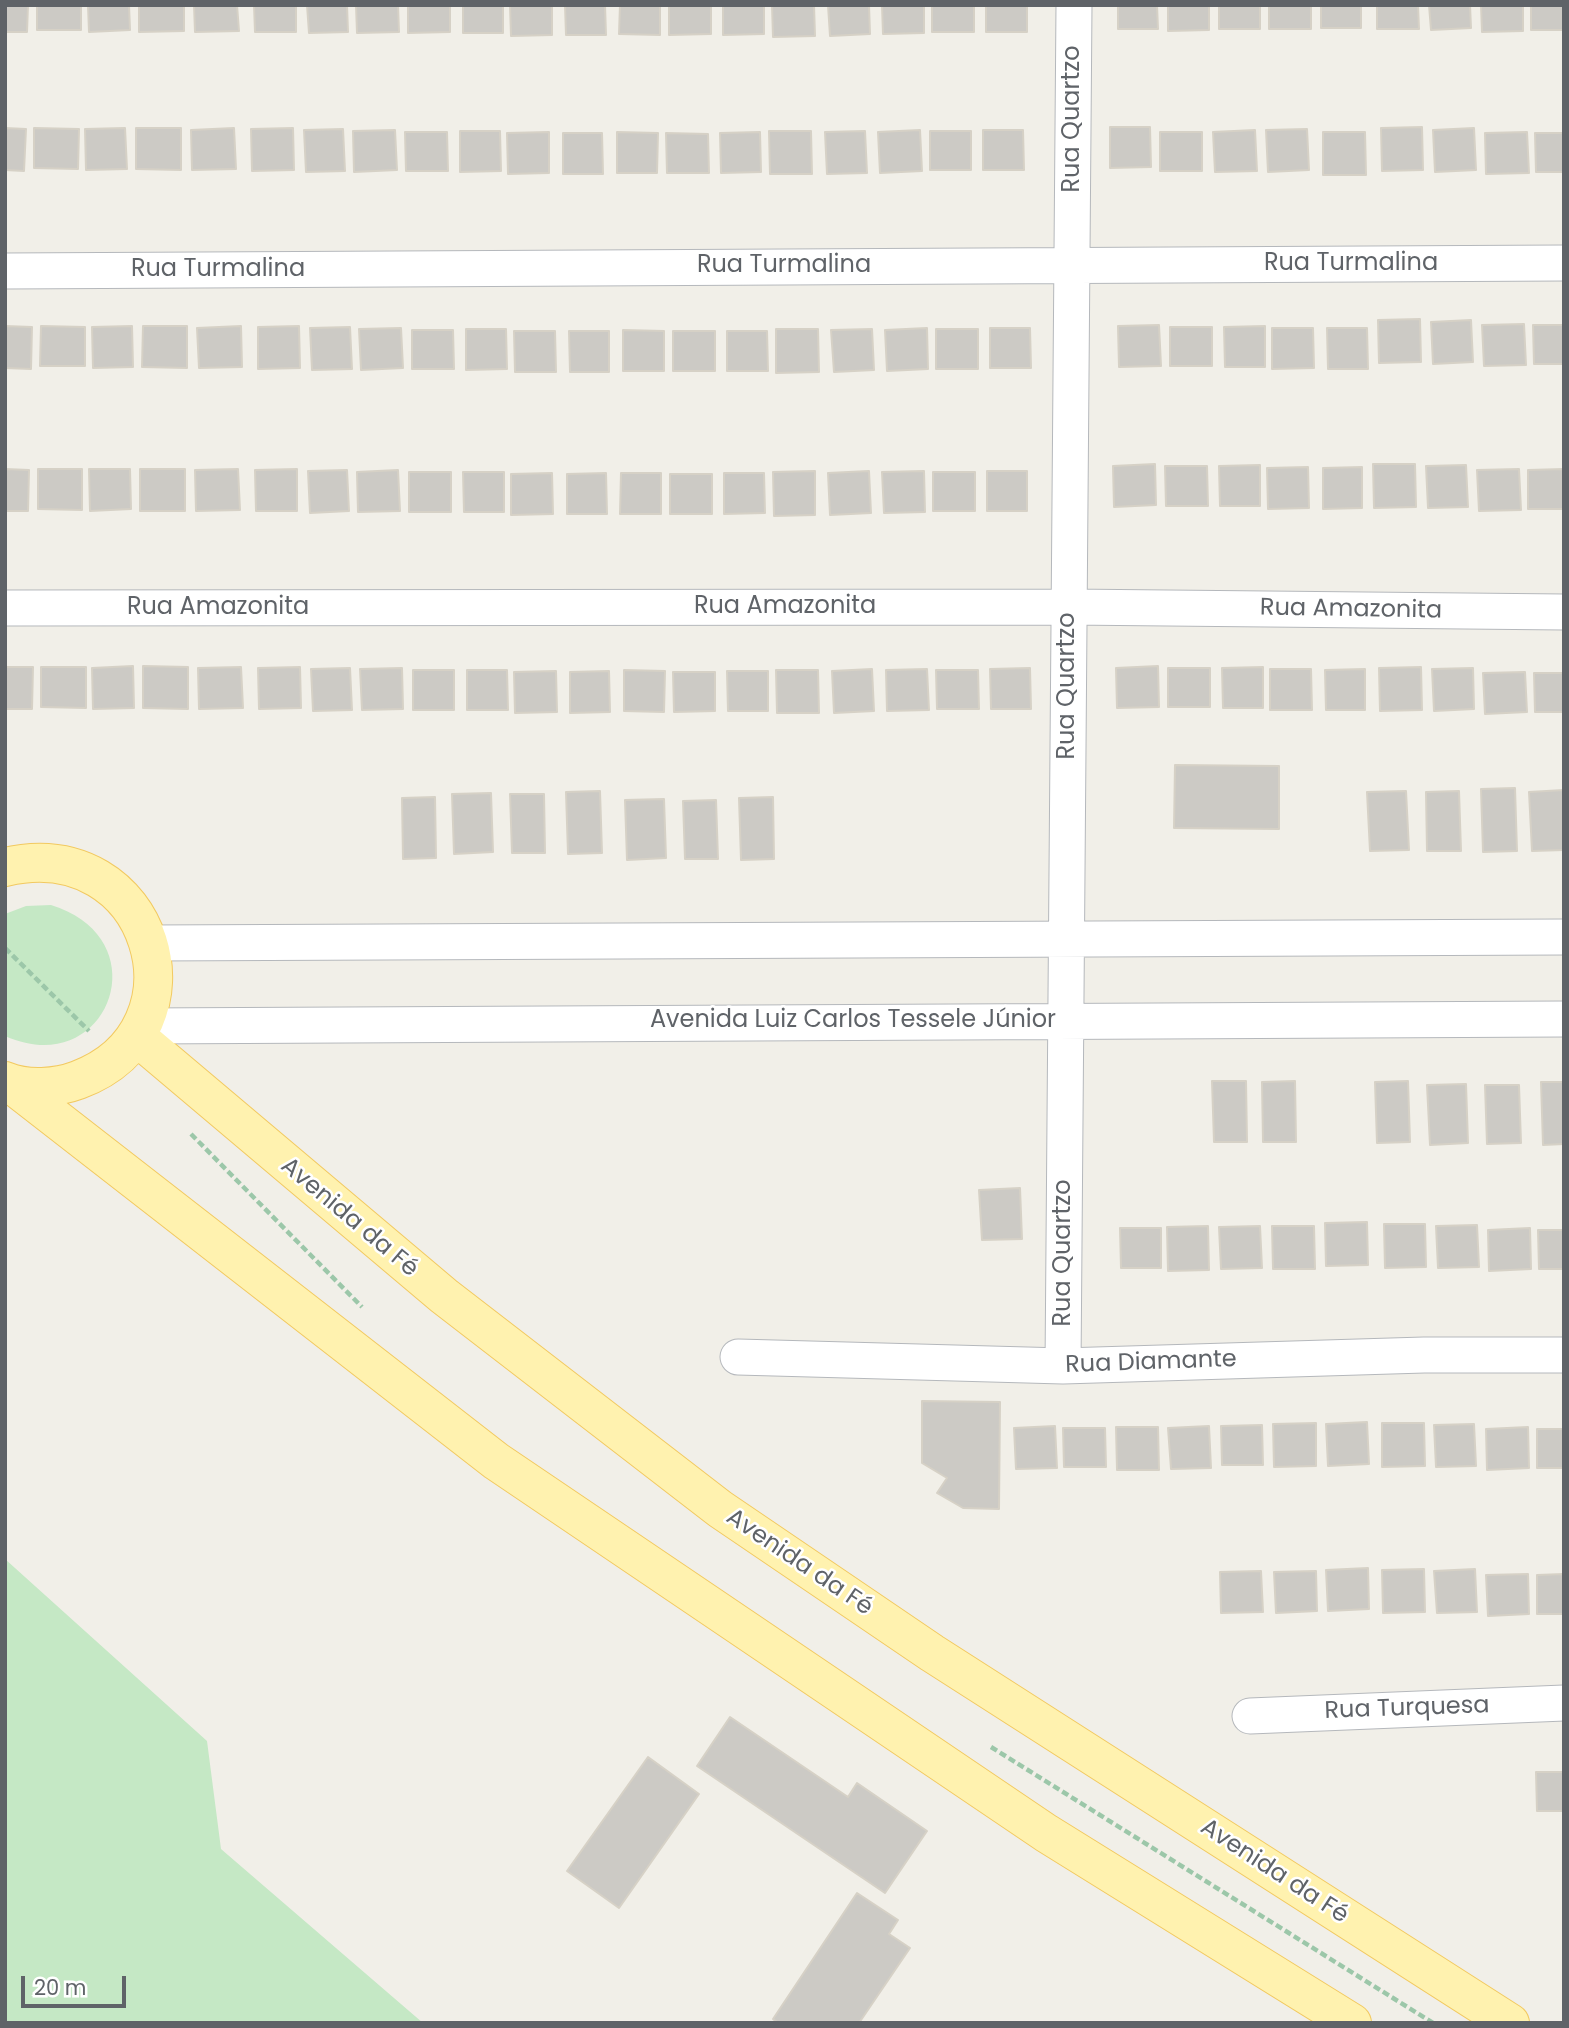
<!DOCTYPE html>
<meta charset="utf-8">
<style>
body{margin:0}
#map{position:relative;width:1569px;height:2028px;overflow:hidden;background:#f1efe8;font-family:Poppins,sans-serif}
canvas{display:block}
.frame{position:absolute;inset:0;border:7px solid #5f6368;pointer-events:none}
.scale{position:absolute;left:21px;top:1976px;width:105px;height:32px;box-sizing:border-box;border:4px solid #5f6368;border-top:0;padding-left:9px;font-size:21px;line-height:24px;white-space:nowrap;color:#5f6368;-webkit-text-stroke:5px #fff;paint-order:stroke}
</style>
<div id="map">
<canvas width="1569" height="2028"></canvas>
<div class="frame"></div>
<div class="scale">20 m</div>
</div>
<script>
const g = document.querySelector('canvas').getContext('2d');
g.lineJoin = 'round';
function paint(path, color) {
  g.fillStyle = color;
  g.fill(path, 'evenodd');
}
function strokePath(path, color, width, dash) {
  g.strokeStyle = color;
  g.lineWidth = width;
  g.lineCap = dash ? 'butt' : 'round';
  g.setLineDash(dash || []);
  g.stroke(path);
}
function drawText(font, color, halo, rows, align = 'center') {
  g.font = font + ' Poppins,sans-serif';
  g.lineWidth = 5;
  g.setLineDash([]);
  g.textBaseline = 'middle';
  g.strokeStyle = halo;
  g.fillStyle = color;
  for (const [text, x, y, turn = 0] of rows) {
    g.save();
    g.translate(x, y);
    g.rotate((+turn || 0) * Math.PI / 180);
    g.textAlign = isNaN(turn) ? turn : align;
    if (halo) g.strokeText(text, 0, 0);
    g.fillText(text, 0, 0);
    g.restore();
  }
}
const green = new Path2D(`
 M51 905C162 939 108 1082 5 1036V914L26 906Z
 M5 1559 207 1741 221 1849 423 2023H5Z`);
const building = new Path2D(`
 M5 5H28L27 32H5Z
 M37 5H81V30H37Z
 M88 5H129L130 30 89 32Z
 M139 5H184V31L139 32Z
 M194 5H237L239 31 195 32Z
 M254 5H296V32H255Z
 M307 5H347L348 32 309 33Z
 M356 5H398L399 32 357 33Z
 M408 5H450V32L408 33Z
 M463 5H503V33H463Z
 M510 5H552V35L511 36Z
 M565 5H605L606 35H566Z
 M620 5H660V35L619 34Z
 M669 5H711V34L669 35Z
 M723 5H764V34L723 35Z
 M772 5H814L815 36 773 37Z
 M828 5H869L870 34 830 36Z
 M882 5H924V33L883 34Z
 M932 5H974V32H932Z
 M986 5H1027V32H986Z
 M1118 5H1157L1158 29H1118Z
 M1168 5H1209V30L1168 31Z
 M1219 5H1260V29H1219Z
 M1269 5H1311V29H1269Z
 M1321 5H1361V28H1321Z
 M1377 5H1418L1419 29H1377Z
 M1429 5H1470L1471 28 1431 30Z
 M1481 5H1523V31L1482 32Z
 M1531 5H1564V30H1531Z
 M1110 127H1150L1151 167 1110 168Z
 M1422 127 1423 170 1382 171 1381 128Z
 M5 128 26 129 24 171 5 170Z
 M34 128 79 129 78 169 34 168Z
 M125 128 127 169 86 170 85 129Z
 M136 128H181V170L136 169Z
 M234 128 236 169 192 170 191 130Z
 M293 128 294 170 252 171 251 129Z
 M1474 128 1476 170 1435 172 1433 130Z
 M343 129 345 171 306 172 304 130Z
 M1307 129 1309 170 1268 172 1266 130Z
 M395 130 397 170 354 172 353 131Z
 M920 130 922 171 880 173 878 132Z
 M983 130H1023L1024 170H983Z
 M1255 130 1257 171 1215 172 1213 132Z
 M460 131H500L501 171 460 172Z
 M769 131H811L812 174H770Z
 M865 131 867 173 827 174 825 132Z
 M930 131H971V170H930Z
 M405 132H447L448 171H406Z
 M549 132V173L508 174 507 133Z
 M617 132 658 133 657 173H617Z
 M760 132 761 172 721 173 720 133Z
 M1160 132H1202V171H1160Z
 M1323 132H1365L1366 175H1323Z
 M1527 132 1529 173 1486 174 1485 133Z
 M563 133H602L603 174H563Z
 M666 133 708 134 709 173H667Z
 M1535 133H1564V172H1536Z
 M1420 319 1421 362 1379 363 1378 320Z
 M1471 320 1473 362 1433 364 1431 322Z
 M1524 324 1526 365 1484 366 1482 325Z
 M1159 325 1161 366 1119 367 1118 326Z
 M1533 325H1564V364H1534Z
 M5 326 32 327 31 369 5 368Z
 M41 326 85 327V366H40Z
 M132 326 133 367 93 368 92 327Z
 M143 326H187V368L142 367Z
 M241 326 242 367 199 368 197 328Z
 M299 326 300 368 258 369V327Z
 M1265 326V367H1225L1224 327Z
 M350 327 352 369 312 370 310 328Z
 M1170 327H1212V366H1170Z
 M401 328 403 368 361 370 359 329Z
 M927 328 928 369 887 371 885 330Z
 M990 328H1030L1031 368H990Z
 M1272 328H1313L1314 368 1272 369Z
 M1327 328H1367L1368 369H1328Z
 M466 329H506L507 369 466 370Z
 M776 329H818L819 372 776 373Z
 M872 329 874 370 834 372 831 330Z
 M936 329H978V369H936Z
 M412 330H453L454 369H412Z
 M623 330 664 331V371H623Z
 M514 331H555L556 372H515Z
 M569 331H609V372H570Z
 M673 331H715V371H673Z
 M727 331H767L768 371H727Z
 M1155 464 1156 505 1114 507 1113 466Z
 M1373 464H1415L1416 507 1374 508Z
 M1260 465V506H1220L1219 466Z
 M1466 465 1468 507 1428 508 1426 466Z
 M1165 466H1207L1208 506H1166Z
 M1308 467 1309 508 1268 509 1267 468Z
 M1362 467V508L1323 509V468Z
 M5 469 29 470 28 511H5Z
 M38 469H82V510L38 509Z
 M89 469H130L131 509 90 511Z
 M140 469H185V511H140Z
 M238 469 240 510 196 511 195 470Z
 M297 469V511H256L255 470Z
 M1519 469 1521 510 1479 511 1477 470Z
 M1564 469V509H1528V470Z
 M347 470 349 511 310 513 308 471Z
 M398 470 400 511 358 512 357 472Z
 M815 471V515L774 516 773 472Z
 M869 471 871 513 830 515 828 473Z
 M924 471 925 512 884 513 882 472Z
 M987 471H1027V511H987Z
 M409 472H451V512H409Z
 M463 472H504V512H464Z
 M933 472H975V511H933Z
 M552 473 553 514 511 515V474Z
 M606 473 607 514H567V474Z
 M621 473H661V514H620Z
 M724 473H764L765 513 724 514Z
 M670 474H712V514H670Z
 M133 666 134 708 93 709 92 668Z
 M143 666 188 667V709L143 708Z
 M1158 666 1159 707 1117 708 1116 668Z
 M5 667H33L32 709H5Z
 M41 667H86V708L41 707Z
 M241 667 243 708 199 709 198 668Z
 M300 667 301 708 259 709 258 668Z
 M1263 667V708H1223L1222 668Z
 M1421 667 1422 710 1380 711 1379 668Z
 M350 668 352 710 313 711 311 669Z
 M402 668 403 709 362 710 360 669Z
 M1030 668 1031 709H991L990 669Z
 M1168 668H1210V707H1168Z
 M1473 668 1474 709 1434 711 1432 669Z
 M872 669 874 711 834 713 832 671Z
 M927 669 929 710 887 711 886 670Z
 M1270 669H1311L1312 710H1270Z
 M1365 669V710H1326L1325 670Z
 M413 670H454V710H413Z
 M467 670H507L508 710H467Z
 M624 670 665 671 664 712 624 711Z
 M776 670H818L819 713H777Z
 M936 670H978L979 709H937Z
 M556 671 557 712 515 713 514 672Z
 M609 671 610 712 570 713V672Z
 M727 671H768V711H728Z
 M673 672H715V711L674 712Z
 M1525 672 1527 712 1485 714 1483 673Z
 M1534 673H1564V712H1535Z
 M1175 765 1279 766V829L1174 828Z
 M1515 788 1517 851 1483 852 1481 789Z
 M1564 790V850L1532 851 1529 792Z
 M600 791 602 853 568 854 566 792Z
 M1406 791 1409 850 1370 851 1367 792Z
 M1459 791 1461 851H1427L1426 792Z
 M491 793 493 852 454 854 452 794Z
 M510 794H544L545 853H512Z
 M435 797 436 858 403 859 402 798Z
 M773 797 774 859 741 860 739 798Z
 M664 799 666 858 627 860 625 800Z
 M716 800 718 859H685L683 801Z
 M1212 1081H1246L1247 1142H1214Z
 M1295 1081 1296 1142H1263L1262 1082Z
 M1408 1081 1410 1142 1377 1143 1375 1082Z
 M1541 1082H1564V1144L1543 1145Z
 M1466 1084 1468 1143 1430 1145 1427 1085Z
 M1485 1085H1519L1521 1143 1487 1144Z
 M1020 1188 1022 1239 982 1240 979 1190Z
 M1367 1222 1368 1265 1326 1266 1325 1223Z
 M1384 1224H1425L1426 1267 1385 1268Z
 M1477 1225 1479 1267 1438 1268 1436 1226Z
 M1208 1226 1209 1270 1168 1271 1167 1227Z
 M1260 1226 1262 1268 1221 1269 1219 1227Z
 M1272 1226H1314L1315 1269H1273Z
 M1120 1228H1161V1268H1121Z
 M1530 1228 1531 1269 1489 1271 1488 1230Z
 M1538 1230H1564V1269H1539Z
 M922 1401 1000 1402 999 1509 963 1508 937 1493 947 1478 922 1463Z
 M1367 1422 1369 1464 1328 1466 1326 1424Z
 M1316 1423V1466L1274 1467 1273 1424Z
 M1382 1423H1424L1425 1466 1382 1467Z
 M1474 1424 1476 1466 1436 1467 1434 1425Z
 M1262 1425 1263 1465H1222L1221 1426Z
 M1055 1426 1057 1468 1016 1469 1014 1428Z
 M1209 1426 1211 1468 1171 1469 1168 1428Z
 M1116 1427H1158L1159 1470H1117Z
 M1528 1427 1529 1468 1487 1470 1486 1429Z
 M1063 1428H1105L1106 1467H1064Z
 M1537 1429H1564V1468H1537Z
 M1368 1568 1369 1609 1328 1611 1326 1570Z
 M1424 1569 1425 1612 1383 1613 1382 1570Z
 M1475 1569 1477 1612 1437 1613 1434 1571Z
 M1261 1571 1263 1612 1221 1613 1220 1572Z
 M1316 1571 1317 1611 1276 1613 1274 1572Z
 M1528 1574 1529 1614 1488 1616 1486 1575Z
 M1564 1574V1614H1537V1575Z
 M730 1717 848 1797 857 1783 927 1831 885 1893 697 1766Z
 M648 1757 699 1794 619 1908 567 1871Z
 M1536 1772H1564V1811H1537Z
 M857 1893 898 1920 889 1934 910 1948 859 2023H778L773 2019Z`);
const path = new Path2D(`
 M5 948 89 1031
 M191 1134 362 1307
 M991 1747 1433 2023`);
const minor = new Path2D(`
 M5 271 1564 263
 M5 608 1069 607 1564 612
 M150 943 1564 937
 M142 1026 1564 1019
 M738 1357 1063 1366 1424 1355H1564
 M1063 1366 1074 5
 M1250 1716 1564 1703`);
const major = new Path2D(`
 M5 867C154 832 212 1030 78 1080 57 1088 27 1090 5 1081
 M136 1036 444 1296 720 1509 932 1653 1510 2023
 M10 1083 496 1461 1046 1833 1352 2023`);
const streetNames = [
 ["Rua Quartzo",1073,119,-90],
 ["Rua Turmalina",1351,264],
 ["Rua Turmalina",784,266],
 ["Rua Turmalina",218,270],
 ["Rua Amazonita",785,607],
 ["Rua Amazonita",218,608],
 ["Rua Amazonita",1351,610,1],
 ["Rua Quartzo",1068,686,-90],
 ["Avenida Luiz Carlos Tessele Júnior",853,1021],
 ["Avenida da Fé",349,1218,40],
 ["Rua Quartzo",1064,1253,-90],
 ["Rua Diamante",1151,1363,-2],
 ["Avenida da Fé",799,1563,34],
 ["Rua Turquesa",1407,1709,-2],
 ["Avenida da Fé",1274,1872,33]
];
paint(green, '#c5e8c5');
paint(building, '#cccac5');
strokePath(building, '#d6d1c6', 2);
strokePath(minor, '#b5b8bc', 37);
strokePath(major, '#f2c960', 40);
strokePath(path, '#9cc7a9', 4.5, [7, 3.5]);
strokePath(minor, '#fff', 35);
strokePath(major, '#fff2af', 38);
drawText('24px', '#5f6368', '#fff', streetNames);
</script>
